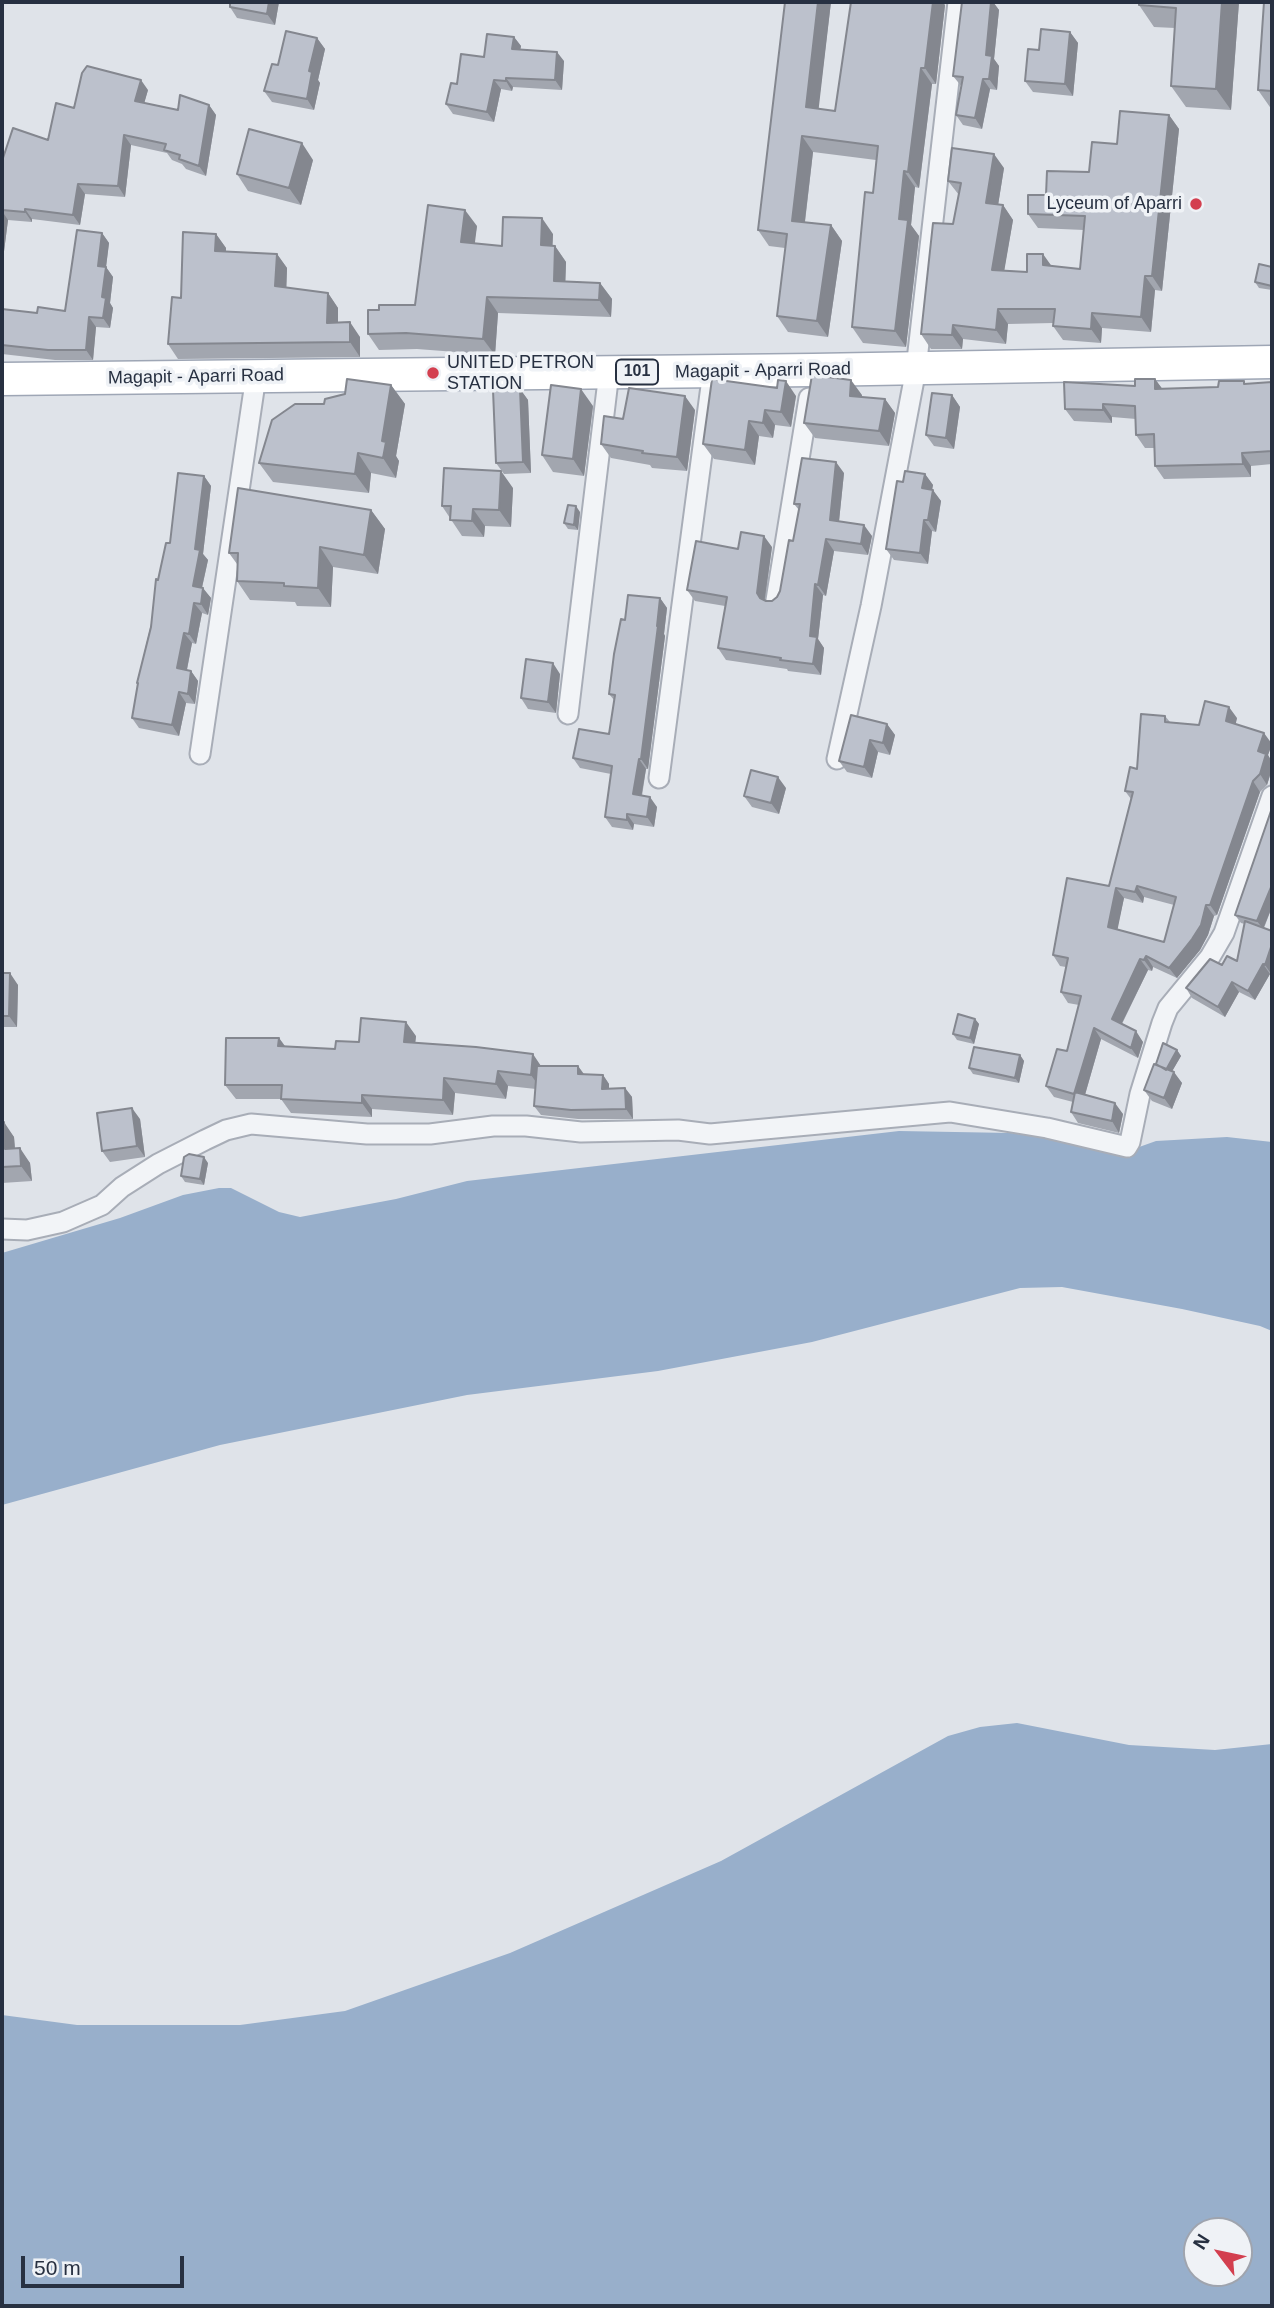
<!DOCTYPE html>
<style>
body{margin:0}
#map{position:relative;width:1274px;height:2308px;overflow:hidden;background:#dfe3e9;font-family:Arial,sans-serif}
canvas{display:block}
.frame{position:absolute;inset:0;border:4px solid #273041;pointer-events:none}
.north{position:absolute;left:1183px;top:2217px;width:70px;height:70px;box-sizing:border-box;background:#eff2f6;border:2px solid #9fa4ae;border-radius:50%;rotate:302deg;font-size:19px;font-weight:700;line-height:28px;text-align:center;color:#273041}
.north::after{content:'';display:block;margin:auto;width:24px;height:32px;background:#d33f4f;clip-path:polygon(50% 0,100% 100%,50% 72%,0 100%)}
.scale{position:absolute;left:21px;top:2256px;width:163px;height:32px;box-sizing:border-box;border:4px solid #273041;border-top:0;padding-left:9px;font-size:21px;line-height:24px;white-space:nowrap;color:#273041;-webkit-text-stroke:5px #eff2f6;paint-order:stroke}
</style>
<div id="map">
<canvas width="1274" height="2308"></canvas>
<div class="frame"></div>
<div class="north">N</div>
<div class="scale">50 m</div>
</div>
<script>
const g = document.querySelector('canvas').getContext('2d');
g.lineJoin = 'round';
function paint(path, color) {
  g.fillStyle = color;
  g.fill(path, 'evenodd');
}
function strokePath(path, color, width, dash) {
  g.strokeStyle = color;
  g.lineWidth = width;
  g.lineCap = dash ? 'butt' : 'round';
  g.setLineDash(dash || []);
  g.stroke(path);
}
function drawText(font, color, halo, rows, align = 'center') {
  g.font = font + ' Arial,sans-serif';
  g.lineWidth = 7;
  g.setLineDash([]);
  g.textBaseline = 'middle';
  g.strokeStyle = halo;
  g.fillStyle = color;
  for (const [text, x, y, turn = 0] of rows) {
    g.save();
    g.translate(x, y);
    g.rotate((+turn || 0) * Math.PI / 180);
    g.textAlign = isNaN(turn) ? turn : align;
    if (halo) g.strokeText(text, 0, 0);
    g.fillText(text, 0, 0);
    g.restore();
  }
}
const water = new Path2D(`
 M899 1131 1011 1133 1128 1151 1156 1141 1174 1140 1227 1137 1272 1142V1331L1260 1326 1182 1309 1062 1287 1020 1288 812 1342 658 1371 467 1395 220 1445 2 1505V1253L120 1218 183 1195 219 1188H231L279 1212 300 1217 396 1199 467 1181Z
 M1017 1723 1129 1745 1215 1750 1272 1744V2306H2V2015L77 2025H240L345 2011 510 1953 721 1861 948 1736 980 1727ZM1197 2231H1239V2273H1197Z`);
const street = new Path2D(`
 M776 600 809 398
 M568 714 609 372
 M200 754 256 376
 M837 759 871 606 916 369 958 2
 M659 778 713 371
 M2 1229 27 1230 63 1222 102 1205 122 1187 158 1164 205 1140 226 1130 251 1124 367 1134H430L493 1126H526L581 1132 678 1130 710 1134 950 1112 1047 1128 1127 1147 1130 1142 1140 1094 1162 1023 1168 1008 1210 957 1224 933 1272 796`);
const primary = new Path2D(`
 M2 379 813 370 1272 362`);
const wall = new Path2D(`
 M230 2H279L275 25 237 18 230 7Z
 M785 2H831L818 109 835 111 945 5 936 84H932L919 188 915 187 911 225 919 236 906 347 863 343 852 327 873 193 876 160 813 152 805 222 831 225 842 241 828 337 788 332 777 316 785 248 769 246 758 230Z
 M962 2H993L999 10 994 59 999 66 997 90 990 89 982 129 963 125 956 115 962 87 953 76Z
 M1139 2H1239L1231 110 1186 107 1171 86 1175 28 1154 27 1139 5Z
 M1272 2V110L1258 90Z
 M1070 32 1078 43 1073 96 1033 92 1025 81 1039 50Z
 M514 37 521 46 520 49 564 61 562 90 513 87 512 91 501 89 494 122 453 114 446 104 457 84 484 57Z
 M317 38 325 49 318 80 320 83 314 110 272 102 264 91 278 65Z
 M148 90 144 103 178 110 209 105 216 115 206 176 186 169 182 164 172 160 167 153 131 145 125 197 85 194 80 225 32 219V222L8 220 2 267V161L48 140 74 108Z
 M1169 115 1179 129 1162 291 1155 290 1151 332 1102 328 1101 343 1063 340 1053 326V323L1008 324 1006 344 963 339 962 349H931L921 334 953 224 959 195 948 181 1004 168 998 205H1003L1013 220 1004 270 1027 272 1052 266 1080 269 1084 230 1038 228 1028 214 1046 195 1089 172 1117 144Z
 M313 160 301 205 248 191 237 174Z
 M477 226 474 243 502 246 553 234 552 246H555L566 262 565 281 600 283 612 299 611 317 498 313 495 355 417 349 379 350 368 334 379 310 415 305Z
 M102 233 109 243 106 267 113 277 110 303 113 308 110 328 96 327 93 360H55L2 354V309L37 313 65 311Z
 M216 234 226 248V252L277 254 287 268 286 288 328 293 338 308V323L360 337V357L178 359 168 344 181 298Z
 M1272 267V290L1259 288 1255 282Z
 M712 379 796 396 791 427 775 425 773 438 759 436 755 465 714 459 703 444Z
 M1155 379 1162 389 1218 387 1272 382V464L1251 466V477L1164 479 1155 466 1154 448H1145L1136 435V419L1112 417V423L1074 421 1065 409Z
 M391 385 405 404 396 456 399 461 396 478 371 473 369 493 273 482 259 463 324 404Z
 M520 389 528 400 531 473 504 474 496 463Z
 M862 395V397L885 399 895 413 889 446 815 438 804 423Z
 M952 395 960 407 954 449 934 446 926 435Z
 M593 406 584 476 553 472 542 455Z
 M695 410 687 471 652 468 650 465 611 458 601 444 623 419Z
 M844 473 839 521 872 536 868 555 834 551 826 596 823 595 818 639 824 648 821 675 788 671 787 669 726 660 718 648 725 606 695 601 687 590 738 549 772 547 765 600 772 601 777 597 780 591 793 541 799 510 794 504Z
 M925 474 933 485 932 490 941 501 936 532 932 531 928 564 894 560 886 549 903 482Z
 M204 476 211 486 203 554 208 560 202 588 211 598 208 615 202 613 196 644 192 643 187 670 191 671 198 681 195 704 186 703 179 736 139 728 132 718 138 685 137 683 170 543Z
 M513 488 511 527 485 526 484 537 462 536 442 506Z
 M371 510 385 529 378 574 333 567 331 607 297 606 295 602 250 600 237 581V564L229 553Z
 M580 512 578 530 568 529 564 523Z
 M660 598 667 608 664 634 665 636 648 769H646L642 796 657 807 654 827 634 824 633 830 612 827 605 817 611 774 580 768 573 758 609 734 614 700 609 694 625 620Z
 M560 674 556 713 528 709 521 698Z
 M1165 716 1170 722 1199 725 1237 718 1235 724 1272 744 1268 755 1272 762V769L1267 785 1260 792 1217 915 1214 916 1208 935 1200 950 1177 978 1153 967 1152 971 1148 970 1122 1024 1143 1042 1138 1058 1101 1039 1085 1095 1123 1114 1119 1133 1078 1123 1071 1112 1073 1102 1054 1097 1046 1086 1067 1051 1079 1005 1068 1003 1061 992 1066 967 1060 966 1053 955 1109 886 1131 799 1125 791ZM1144 897 1174 905 1164 942 1117 929 1124 898 1143 903Z
 M887 724 895 735 890 755 878 752 872 778 847 772 839 761Z
 M786 788 779 814 752 807 744 796Z
 M1272 808V907L1264 928 1272 931V975L1270 974 1255 1000 1239 992 1225 1017 1192 998 1186 988 1222 965 1237 961 1245 924 1241 923 1235 915Z
 M2 973 18 985 17 1027H2Z
 M975 1019 979 1024 974 1044 957 1040 953 1034Z
 M416 1036 415 1042 541 1066H578L584 1074 603 1075 609 1084V1088H625L632 1097 633 1119H578L541 1115 534 1106 536 1089 508 1086 506 1099 455 1093 453 1115 372 1109V1117L291 1113 281 1099H236L225 1085 279 1038 285 1046 335 1049 359 1042Z
 M1177 1050 1181 1056 1172 1071 1182 1083 1172 1109 1152 1101 1144 1090 1157 1066Z
 M1020 1055 1024 1061 1019 1083 973 1074 969 1068Z
 M140 1119 145 1157 110 1162 102 1151Z
 M2 1122 14 1137 15 1148 30 1163 32 1181 2 1183Z
 M208 1163 204 1185 185 1182 181 1176Z`);
const shadedWall = new Path2D(`
 M269 2H279L275 25 267 14Z
 M818 2H831L817 123 806 107Z
 M933 2H943L945 5 936 84 925 68Z
 M991 2H993L999 10 994 59 999 66 997 90 989 79 986 55Z
 M1222 2H1239L1231 110 1216 89Z
 M1070 32 1078 43 1073 96 1065 84Z
 M514 37 521 46 519 58 512 49Z
 M317 38 325 49 318 80 320 83 314 110 307 99 309 71Z
 M557 52 564 61 562 90 555 80Z
 M921 68 932 84 919 188 908 172Z
 M506 78 513 87 512 91 506 81Z
 M983 79 990 89 982 129 975 118Z
 M141 80 148 90 142 111 135 101Z
 M494 80 501 89 494 122 487 112Z
 M209 105 216 115 206 176 199 166Z
 M1169 115 1179 129 1162 291 1152 276Z
 M124 135 131 145 125 197 118 186Z
 M802 136 813 152 803 237 792 221Z
 M302 143 313 160 301 205 289 188Z
 M994 154 1004 168 996 218 986 203Z
 M904 171 915 187 911 225 919 236 906 347 895 331 899 219Z
 M78 184 85 194 80 225 73 215Z
 M1003 205 1013 220 1002 284 992 270Z
 M25 209 32 219V222L25 212Z
 M465 210 477 226 473 258 461 242Z
 M2 211 8 220 2 267Z
 M542 218 553 234 552 261 541 245Z
 M831 225 842 241 828 337 817 321Z
 M102 233 109 243 106 267 113 277 110 303 113 308 110 328 103 318 98 266Z
 M216 234 226 248 225 266 215 251Z
 M555 246 566 262 565 297 554 281Z
 M277 254 287 268 286 301 275 286Z
 M1043 254 1053 268 1043 265Z
 M1145 276 1155 290 1151 332 1141 317Z
 M600 283 612 299 611 317 599 300Z
 M328 293 338 308V337L327 323Z
 M487 297 498 313 495 355 483 339Z
 M998 309 1008 324 1006 344 996 330Z
 M1092 313 1102 328 1101 343 1091 329Z
 M89 317 96 327 93 360 86 350Z
 M350 322 360 337V357L350 342Z
 M953 325 963 339 962 349 952 335Z
 M1155 379 1164 391 1155 389Z
 M851 380 862 395 860 411 850 396Z
 M786 381 796 396 791 427 781 412Z
 M391 385 405 404 396 456 399 461 396 478 383 458 382 441Z
 M520 389 528 400 531 473 523 462Z
 M581 389 593 406 584 476 573 459Z
 M952 395 960 407 954 449 946 438Z
 M685 396 695 410 687 471 677 457Z
 M885 399 895 413 889 446 879 431Z
 M1103 404 1112 417V423L1103 410Z
 M765 410 775 425 773 438 763 423Z
 M749 421 759 436 755 465 745 450Z
 M358 453 371 473 369 493 355 474Z
 M1242 453 1251 466V477L1243 464Z
 M836 462 844 473 838 531 830 520Z
 M501 471 513 488 511 527 499 510Z
 M925 474 933 485 930 499 922 488Z
 M204 476 211 486 203 554 208 560 200 596 193 586 195 549Z
 M933 490 941 501 936 532 928 520Z
 M576 506 580 512 578 530 574 525Z
 M473 509 485 526 484 537 472 521Z
 M371 510 385 529 378 574 364 555Z
 M924 520 932 531 928 564 920 553Z
 M864 525 872 536 868 555 861 544Z
 M764 536 772 547 764 604 757 593Z
 M826 539 834 551 826 596 818 585Z
 M320 547 333 567 331 607 318 588Z
 M815 584 823 595 818 639 824 648 821 675 813 664 810 636Z
 M203 588 211 598 208 615 201 604Z
 M660 598 667 608 664 634 665 636 648 769 641 759Z
 M194 603 202 613 196 644 189 634Z
 M184 633 192 643 185 679 177 668Z
 M553 663 560 674 556 713 548 702Z
 M191 671 198 681 195 704 188 694Z
 M179 692 186 703 179 736 172 725Z
 M1229 707 1237 718 1234 732 1226 721Z
 M887 724 895 735 890 755 883 743Z
 M1264 733 1272 744 1268 755 1272 762V769L1267 785 1260 774 1258 751Z
 M870 740 878 752 872 778 864 767Z
 M639 759 646 769 640 804 633 794Z
 M778 777 786 788 779 814 771 803Z
 M1253 781 1260 792 1217 915 1210 905Z
 M650 797 657 807 654 827 647 817Z
 M627 814 634 824 633 830 627 820Z
 M1272 885V907L1263 929 1257 921Z
 M1137 886 1144 897 1143 903 1135 892Z
 M1116 888 1124 898 1116 937 1108 927Z
 M1206 905 1214 916 1208 935 1200 950 1177 978 1169 968Z
 M1271 947 1272 948V975L1265 965Z
 M1146 956 1153 967 1152 971 1144 960Z
 M1140 959 1148 970 1119 1029 1112 1019Z
 M1263 964 1270 974 1255 1000 1248 991Z
 M10 973 18 985 17 1027 9 1016Z
 M1232 982 1239 992 1225 1017 1218 1007Z
 M975 1019 979 1024 974 1044 970 1038Z
 M406 1022 416 1036 414 1056 404 1042Z
 M1094 1028 1101 1039 1082 1105 1074 1094Z
 M1136 1031 1143 1042 1138 1058 1131 1048Z
 M279 1038 289 1052 278 1046Z
 M1177 1050 1181 1056 1170 1075 1166 1070Z
 M533 1054 543 1069 541 1089 531 1075Z
 M1020 1055 1024 1061 1019 1083 1015 1078Z
 M578 1066 585 1076 578 1074Z
 M498 1071 508 1086 506 1099 496 1084Z
 M1174 1072 1182 1083 1172 1109 1164 1098Z
 M603 1075 609 1084V1098L602 1089Z
 M444 1078 455 1093 453 1115 443 1100Z
 M625 1088 632 1097 633 1119 626 1109Z
 M362 1095 372 1109V1117L362 1103Z
 M1115 1103 1123 1114 1119 1133 1112 1121Z
 M132 1108 140 1119 145 1157 137 1146Z
 M4 1122 14 1137 16 1164 5 1149Z
 M20 1148 30 1163 32 1181 21 1166Z
 M204 1157 208 1163 204 1185 200 1179Z`);
const building = new Path2D(`
 M230 2H269L267 14 230 7Z
 M785 2H818L806 107 835 111 851 2H933L925 68H921L908 172 904 171 899 219 908 220 895 331 852 327 865 192 873 193 878 146 802 136 792 221 831 225 817 321 777 316 787 234 758 230Z
 M962 2H991L986 55 992 56 989 79H983L975 118 956 115 963 77 953 76Z
 M1139 2H1222L1216 89 1171 86 1176 8 1139 5Z
 M1264 2H1272V91L1258 90Z
 M1041 29 1070 32 1065 84 1025 81 1028 49 1039 50Z
 M286 31 317 38 309 71 312 72 307 99 264 91 272 64 278 65Z
 M487 34 514 37 512 49 557 52 555 80 506 78V81L494 80 487 112 446 104 451 83 457 84 461 54 484 57Z
 M87 66 141 80 135 101 178 110 180 95 209 105 199 166 179 159 180 155 164 150 166 144 124 135 118 186 78 184 73 215 25 209V212L2 210V161L13 128 48 140 56 103 74 108 82 73Z
 M1120 111 1169 115 1152 276H1145L1141 317 1092 313 1091 329 1053 326 1055 309H998L996 330 953 325 952 335 921 334 933 223 953 224 961 183 948 181 952 148 994 154 986 203 1003 205 992 270 1027 272V254H1043V265L1080 269 1085 216 1028 214V195H1046L1047 171 1089 172 1092 142 1117 144Z
 M249 129 302 143 289 188 237 174Z
 M428 205 465 210 461 242 502 246 503 217 542 218 541 245 555 246 554 281 600 283 599 300 487 297 483 339 406 333 368 334V310H379V305H415Z
 M77 230 102 233 98 266 106 267 102 297 106 298 103 318 89 317 86 350H48L2 345V309L37 313 38 307 65 311Z
 M183 232 216 234 215 251 277 254 275 286 328 293 327 323 350 322V342L168 344 172 297 181 298Z
 M1259 264 1272 267V286L1255 282Z
 M812 375 851 380 850 396 885 399 879 431 804 423Z
 M347 379 391 385 382 441 386 442 383 458 358 453 355 474 259 463 272 420 295 404H324L325 399 345 394Z
 M712 379 777 388 778 380 786 381 781 412 765 410 763 423 749 421 745 450 703 444Z
 M1135 379H1155V389L1218 387 1219 381H1244V384L1272 382V451L1242 453 1243 464 1155 466 1154 434 1136 435 1135 406 1103 404V410L1065 409 1064 382 1135 386Z
 M551 385 581 389 573 459 542 455Z
 M629 388 685 396 677 457 642 453 643 451 601 444 604 416 623 419Z
 M520 389 523 462 496 463 493 390Z
 M932 393 952 395 946 438 926 435Z
 M802 458 836 462 830 520 864 525 861 544 826 539 818 585 815 584 810 636 817 637 813 664 780 660 781 658 718 648 727 597 687 590 696 541 738 549 741 532 764 536 757 593 760 598 766 601H772L777 597 780 591 789 540 793 541 800 504H794Z
 M444 468 501 471 499 510 473 509 472 521 450 520 451 506H442Z
 M905 471 925 474 922 488 933 490 928 520H924L920 553 886 549 897 481 903 482Z
 M178 473 204 476 195 549 200 550 193 586 203 588 201 604 194 603 189 634 184 633 177 668 191 671 188 694 179 692 172 725 132 718 138 683H137L151 627 156 579 158 580 166 543H170Z
 M238 488 371 510 364 555 320 547 318 588 284 586V583L237 581 238 553H229Z
 M568 505 576 506 574 525 564 523Z
 M628 595 660 598 657 626H658L641 759H639L633 794 650 797 647 817 627 814V820L605 817 612 766 573 758 579 729 609 734 615 695 609 694 614 654 621 619 625 620Z
 M526 659 553 663 548 702 521 698Z
 M1205 701 1229 707 1226 721 1264 733 1258 751 1266 754 1260 774 1253 781 1210 905H1206L1201 925 1192 939 1169 968 1146 956 1144 960 1140 959 1112 1019 1136 1031 1131 1048 1094 1028 1074 1094 1046 1086 1057 1049 1067 1051 1081 996 1061 992 1068 958 1053 955 1067 878 1109 886 1133 792 1125 791 1130 767 1137 769 1141 714 1165 716V722L1199 725ZM1137 886 1176 897 1164 942 1108 927 1116 888 1135 892Z
 M851 715 887 724 883 743 870 740 864 767 839 761Z
 M751 770 778 777 771 803 744 796Z
 M1272 808V885L1257 921 1235 915Z
 M1245 921 1272 931V947H1271L1265 965 1263 964 1248 991 1232 982 1218 1007 1186 988 1210 959 1222 965 1227 956 1237 961Z
 M2 973H10L9 1016H2Z
 M958 1014 975 1019 970 1038 953 1034Z
 M361 1018 406 1022 404 1042 476 1047 533 1054 531 1075 498 1071 496 1084 444 1078 443 1100 362 1095V1103L281 1099 282 1085H225L226 1038H279L278 1046 335 1049 336 1041 359 1042Z
 M1163 1043 1177 1050 1166 1070 1156 1064Z
 M974 1047 1020 1055 1015 1078 969 1068Z
 M1154 1064 1174 1072 1164 1098 1144 1090Z
 M537 1066H578V1074L603 1075 602 1089 625 1088 626 1109 571 1110 534 1106Z
 M1075 1092 1115 1103 1112 1121 1071 1112Z
 M132 1108 137 1146 102 1151 97 1113Z
 M2 1122H4L5 1149 20 1148 21 1166 2 1167Z
 M189 1154 204 1157 200 1179 181 1176 184 1157Z`);
const markers = [
 [1196,204,7,"#d33f4f"],
 [433,373,7,"#d33f4f"]
];
const shields = [
 [637,372,42]
];
const shieldNames = [
 ["101",637,372]
];
const poiNames = [
 ["Lyceum of Aparri",1182,204],
 ["UNITED PETRON",447,363,"left"],
 ["STATION",447,384,"left"]
];
const streetNames = [
 ["Magapit - Aparri Road",763,371,-1],
 ["Magapit - Aparri Road",196,377,-1]
];
paint(water, '#98afcb');
strokePath(street, '#a8adb7', 23);
strokePath(primary, '#9ea6b5', 35);
strokePath(street, '#f2f4f7', 19);
strokePath(primary, '#fff', 32);
paint(wall, '#a2a6af');
paint(shadedWall, '#84878f');
paint(building, '#bcc1cc');
strokePath(building, '#84878f', 2);
for (const [x, y, r, color] of markers) {
  const dot = new Path2D();
  dot.arc(x, y, r, 0, 2 * Math.PI);
  g.fillStyle = color;
  g.fill(dot);
  strokePath(dot, '#eff2f6', 2.5);
}
for (const [x, y, w] of shields) {
  const box = new Path2D();
  box.roundRect(x - w / 2, y - 12.5, w, 25, 5);
  g.fillStyle = '#eff2f6';
  g.fill(box);
  strokePath(box, '#273041', 2);
}
drawText('bold 16px', '#273041', null, shieldNames);
drawText('18px', '#273041', '#eff2f6', poiNames, 'right');
drawText('18px', '#273041', '#eff2f6', streetNames);
</script>
